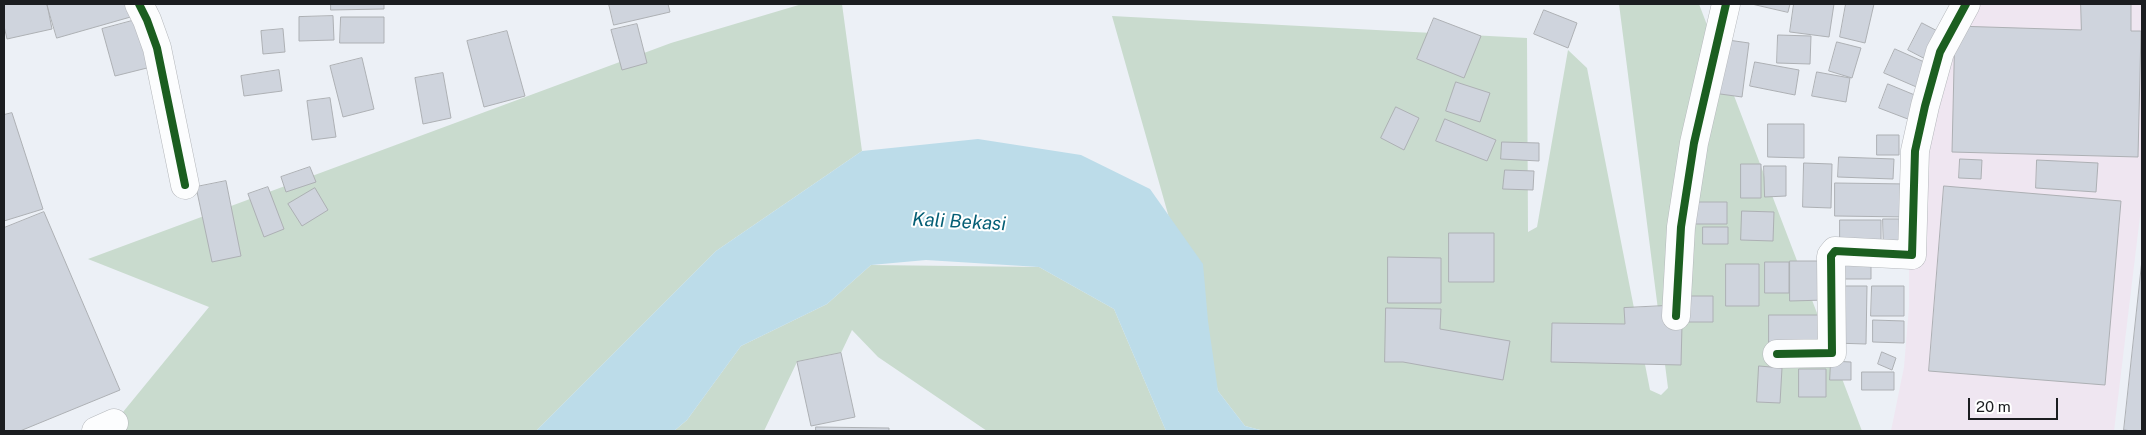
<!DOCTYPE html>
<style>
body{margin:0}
#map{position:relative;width:2146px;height:435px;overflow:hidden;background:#ecf0f6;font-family:"Public Sans",sans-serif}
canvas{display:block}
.frame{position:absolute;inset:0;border:5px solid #1b1d20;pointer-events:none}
.scale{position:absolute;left:1968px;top:398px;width:90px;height:22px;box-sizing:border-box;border:2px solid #1b1d20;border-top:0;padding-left:6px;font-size:15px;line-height:18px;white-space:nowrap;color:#1b1d20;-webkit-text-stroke:4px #fff;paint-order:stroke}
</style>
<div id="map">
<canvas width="2146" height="435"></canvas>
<div class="frame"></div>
<div class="scale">20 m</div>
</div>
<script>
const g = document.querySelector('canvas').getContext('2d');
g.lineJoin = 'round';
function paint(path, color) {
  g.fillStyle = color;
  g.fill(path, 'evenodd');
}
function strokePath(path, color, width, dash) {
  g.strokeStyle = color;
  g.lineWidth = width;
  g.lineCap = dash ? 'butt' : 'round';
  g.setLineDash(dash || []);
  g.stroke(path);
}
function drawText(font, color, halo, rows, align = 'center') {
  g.font = font + ' "Public Sans",sans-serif';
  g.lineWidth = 4;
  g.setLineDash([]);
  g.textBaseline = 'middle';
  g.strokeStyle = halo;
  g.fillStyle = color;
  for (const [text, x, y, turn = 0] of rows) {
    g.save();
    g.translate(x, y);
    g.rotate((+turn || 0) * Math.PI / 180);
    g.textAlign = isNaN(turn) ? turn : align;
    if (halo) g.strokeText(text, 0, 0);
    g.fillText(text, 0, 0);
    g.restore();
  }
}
const industrial = new Path2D(`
 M1965 4H2142V200L2114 431H1891L1904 367 1909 307V259L1915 151Z`);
const green = new Path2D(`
 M802 4H842L862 151 716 251 536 431H96L114 423 209 307 88 259 671 43Z
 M1619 4H1699L1862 431H1264L1245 426 1218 391 1112 16 1527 38 1528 232 1537 227 1568 50 1587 68 1650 390 1661 395 1668 388Z
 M871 265 1039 267 1114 309 1166 431H987L878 357 852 330 841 353 797 362 764 431H674L687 420 741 346 827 304Z`);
const water = new Path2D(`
 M978 139 1081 155 1150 189 1203 264 1208 321 1218 391 1245 426 1264 431H1166L1114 309 1039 267 926 260 871 265 827 304 741 346 687 420 674 431H536L716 251 862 151Z`);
const building = new Path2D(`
 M4 4H47L52 29 7 39 4 26Z
 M47 4H130L134 16 57 38Z
 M331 4H384V9L331 10Z
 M609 4H668L670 12 614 25Z
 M1752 4H1790L1788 12Z
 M1794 4H1834L1829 37 1790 32Z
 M1846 4H1874L1865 43 1840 37Z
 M2081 4H2131V31H2141L2138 157 1952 152 1955 26 2081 30Z
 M1544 10 1577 23 1568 48 1534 34Z
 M333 16 334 40 299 41V17Z
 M341 17H384V43H340Z
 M143 18 155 66 115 76 102 29Z
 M1434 18 1481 36 1464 78 1417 59Z
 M1922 23 1947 36 1933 63 1908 50Z
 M637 24 647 63 622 70 611 30Z
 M283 29 285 52 263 54 261 31Z
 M507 31 525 96 484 107 467 41Z
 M1778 35 1811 36 1810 64 1777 63Z
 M1721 39 1749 43 1742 97 1713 93Z
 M1837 42 1861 48 1852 78 1829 71Z
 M1895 49 1931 65 1921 89 1884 73Z
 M362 58 374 109 343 117 330 66Z
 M1755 62 1799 70 1795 95 1750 86Z
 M279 70 282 91 244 96 241 76Z
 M1817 72 1850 78 1846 102 1812 96Z
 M443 73 451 118 423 124 415 78Z
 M1456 82 1490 93 1480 122 1446 111Z
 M1888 84 1922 98 1913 121 1879 108Z
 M330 98 336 137 312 140 307 101Z
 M1396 107 1419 118 1404 150 1381 138Z
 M12 113 43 209 4 221V115Z
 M1445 119 1496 140 1487 161 1436 141Z
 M1768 124H1804V158L1768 157Z
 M1877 135H1899V155H1877Z
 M1502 142 1539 143V161L1501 159Z
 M1839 157 1894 159 1893 179 1838 177Z
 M1960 159 1982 160 1981 179 1959 178Z
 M2037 160 2098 163 2096 192 2036 188Z
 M1804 163 1832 164 1831 208 1803 207Z
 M1741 164H1761V198H1741Z
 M1764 166H1786V196L1765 197Z
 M310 167 316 182 286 192 281 177Z
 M1505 170 1534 171 1533 190 1503 189Z
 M226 181 241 256 212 262 196 187Z
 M1835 183 1908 184V217L1835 216Z
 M1944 186 2121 201 2105 385 1929 371Z
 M268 187 284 229 264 237 248 194Z
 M315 188 328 210 302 226 288 204Z
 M1692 202H1727V224H1692Z
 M1742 211 1774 212 1773 241 1741 240Z
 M44 212 120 390 20 431H4V228Z
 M1883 219H1907V252L1884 251Z
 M1840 220H1881V246L1840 247Z
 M1703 227H1728V244H1703Z
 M1449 233H1494V282H1449Z
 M1837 254H1871V279H1837Z
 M1388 257 1441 258V303H1388Z
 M2142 260V431H2133L2124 430Z
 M1790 261H1826V300L1790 301Z
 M1765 262H1789V293H1765Z
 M1726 264H1759V306H1726Z
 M1834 286H1867L1866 344 1833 343Z
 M1872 286H1904V316H1871Z
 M1688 296H1713V322H1689Z
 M1664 306 1665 325H1682L1681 365 1551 362 1552 323 1625 324 1624 308Z
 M1386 308 1441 309 1440 329 1510 341 1503 380 1403 362H1385Z
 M1769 315H1820V349H1769Z
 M1873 320 1904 321V343L1873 342Z
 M1882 352 1896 358 1892 370 1878 364Z
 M841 353 855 417 811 426 797 362Z
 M1831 361 1851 362V380H1830Z
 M1759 366 1782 368 1780 403 1757 402Z
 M1799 369H1826V397H1799Z
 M1862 372H1894V390H1862Z
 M816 427 889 428V431H816Z`);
const minor = new Path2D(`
 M139 4 147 20 157 48 185 185
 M1676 316 1681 227 1694 143 1726 4
 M1777 354 1832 353 1831 256 1835 251 1912 255 1915 151 1925 106 1940 52 1966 4
 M96 431 114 423`);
const cycleway = new Path2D(`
 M139 4 147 20 157 48 185 185
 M1676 316 1681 227 1694 143 1726 4
 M1777 354 1832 353 1831 256 1835 251 1912 255 1915 151 1925 106 1940 52 1966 4`);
const waterNames = [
 ["Kali Bekasi",959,222,3]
];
paint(industrial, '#efe6f1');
paint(green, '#c9dbce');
paint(water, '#bcdce9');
paint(building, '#cfd4dd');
strokePath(building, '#adb0b4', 1);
strokePath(minor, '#b5b8bc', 29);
strokePath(minor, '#fcfdfe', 28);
strokePath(cycleway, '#1b5e20', 8);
drawText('italic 19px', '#055f76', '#fff', waterNames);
</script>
